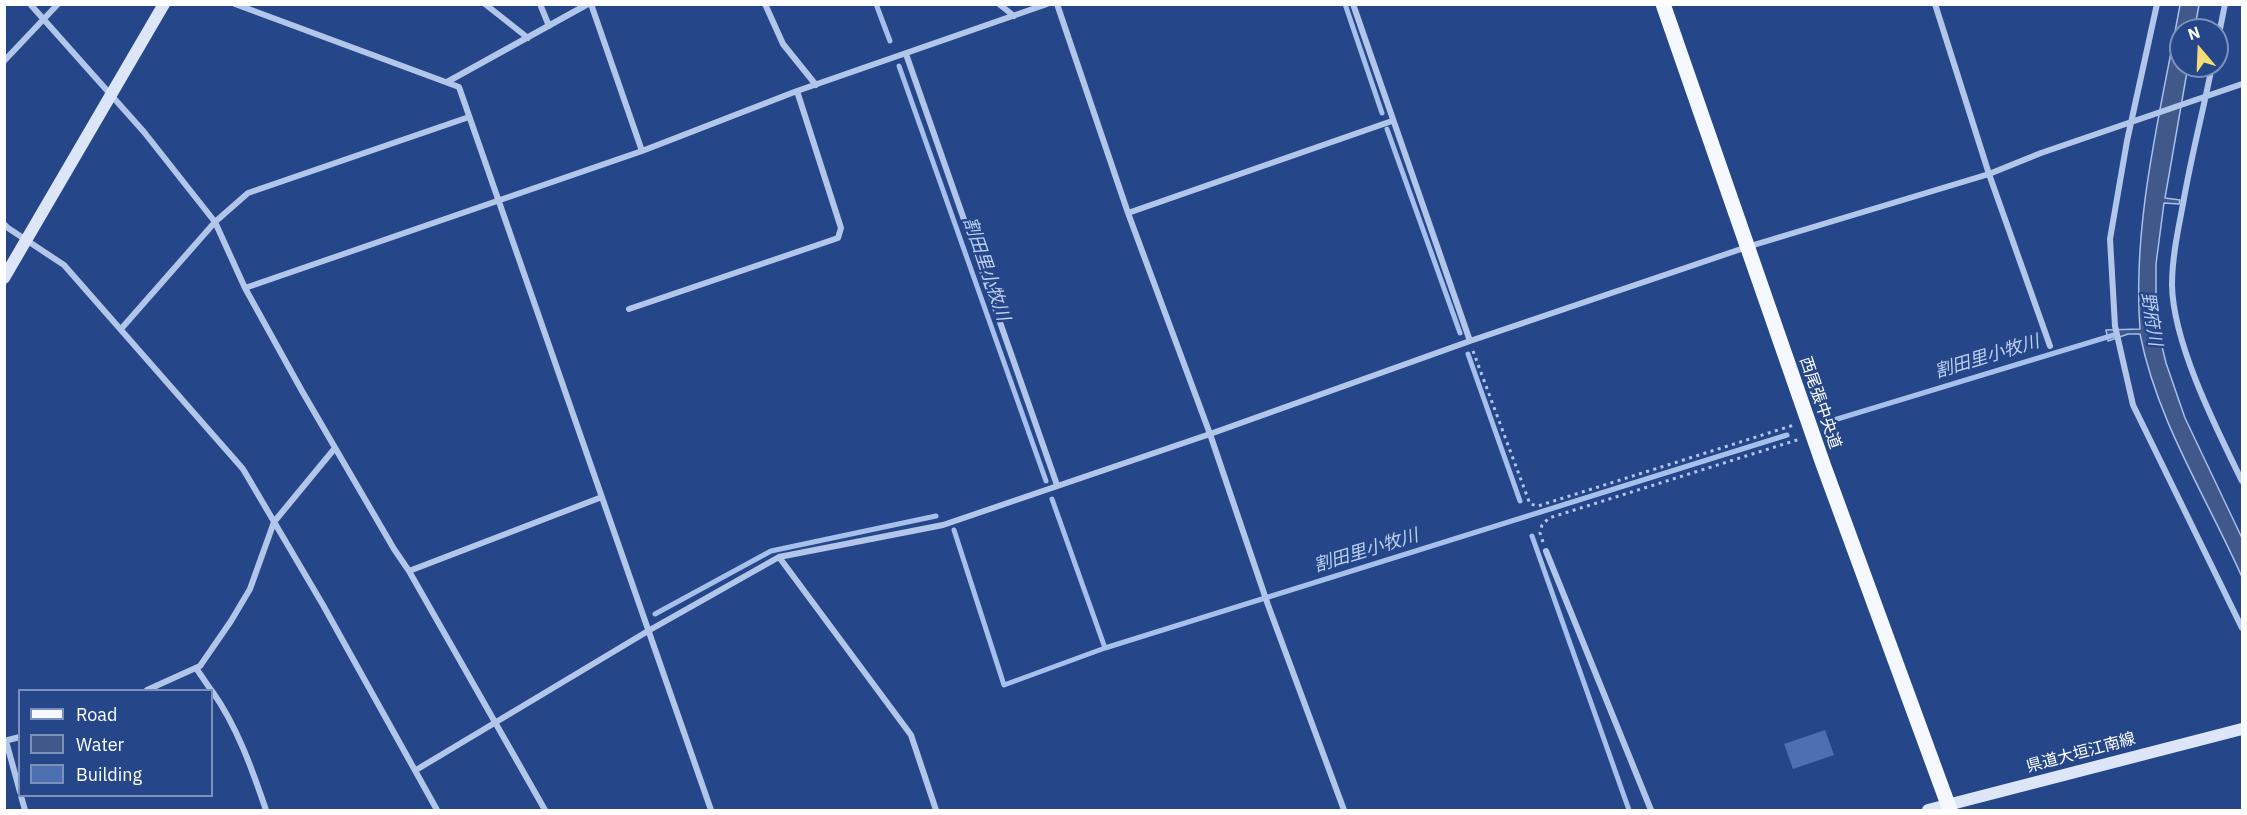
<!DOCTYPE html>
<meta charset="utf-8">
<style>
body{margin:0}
#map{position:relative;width:2247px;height:815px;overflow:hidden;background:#25478a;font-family:"IBM Plex Sans",sans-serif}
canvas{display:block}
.frame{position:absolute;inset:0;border:6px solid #fff;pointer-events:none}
.legend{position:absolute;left:18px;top:689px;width:195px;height:108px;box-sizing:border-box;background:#25478a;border:2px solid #7c91b9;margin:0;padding:8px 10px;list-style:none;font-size:18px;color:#fff}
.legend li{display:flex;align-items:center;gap:12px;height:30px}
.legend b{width:30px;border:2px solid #7c91b9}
.north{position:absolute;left:2169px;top:18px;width:60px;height:60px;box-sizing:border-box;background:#25478a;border:2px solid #7c91b9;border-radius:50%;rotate:341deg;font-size:16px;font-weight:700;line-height:24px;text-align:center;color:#fff}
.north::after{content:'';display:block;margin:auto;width:21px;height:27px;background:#f4dc76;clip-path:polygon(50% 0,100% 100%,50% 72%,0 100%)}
</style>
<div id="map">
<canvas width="2247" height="815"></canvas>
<div class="frame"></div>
<ul class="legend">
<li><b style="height:8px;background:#f5f8fe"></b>Road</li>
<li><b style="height:16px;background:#41598a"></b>Water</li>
<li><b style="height:16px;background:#4d70b2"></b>Building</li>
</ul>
<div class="north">N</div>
</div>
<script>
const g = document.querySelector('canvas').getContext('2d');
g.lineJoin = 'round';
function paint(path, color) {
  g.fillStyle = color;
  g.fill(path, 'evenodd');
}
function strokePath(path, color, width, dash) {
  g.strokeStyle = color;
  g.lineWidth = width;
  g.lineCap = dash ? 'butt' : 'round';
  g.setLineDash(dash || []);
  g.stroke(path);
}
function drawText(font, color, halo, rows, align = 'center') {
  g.font = font + ' "IBM Plex Sans","Noto Sans JP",sans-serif';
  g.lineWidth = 5;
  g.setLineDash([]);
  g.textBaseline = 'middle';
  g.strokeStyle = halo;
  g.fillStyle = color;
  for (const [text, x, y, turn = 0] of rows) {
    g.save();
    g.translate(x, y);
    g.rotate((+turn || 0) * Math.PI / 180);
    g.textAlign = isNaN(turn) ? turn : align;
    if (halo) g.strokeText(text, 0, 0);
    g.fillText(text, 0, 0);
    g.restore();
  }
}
const water = new Path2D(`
 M2180 5H2199L2196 21 2210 24V28L2196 25 2195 30H2181V66H2188L2165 198 2180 200 2179 204 2164 203 2156 264V294L2160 338 2166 363 2185 418 2242 538V577C2206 496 2157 421 2140 334H2128L2108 341 2106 330 2140 329C2132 220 2161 111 2180 5Z`);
const stream = new Path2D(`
 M876 4 890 41
 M1345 4 1382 113
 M899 66 1046 481
 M1387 129 1460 333
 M1468 354 1520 501
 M1834 420 2114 335
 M1052 499 1105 648 1787 435
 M954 530 1004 685 1105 648
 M1532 536 1629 810
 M655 614 771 551 936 516`);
const building = new Path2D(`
 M1825 730 1834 755 1793 769 1784 744Z`);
const path = new Path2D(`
 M1473 351 1530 504 1538 506 1794 425
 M1543 542 1540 533 1542 525 1549 518 1800 439`);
const street = new Path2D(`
 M30 4 144 132 215 222 245 288 302 391 394 549 409 571 545 810
 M235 4 459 87 711 810
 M485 4 528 38
 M540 4 549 26
 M591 4 642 151
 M765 4 783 44 816 85
 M999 4 1014 16
 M1057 4 1128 213 1210 434 1268 605 1344 810
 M1353 4 1470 341
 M1935 4 1989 174 2050 346
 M2157 4 2127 141 2110 239 2115 326 2133 405 2242 628
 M2217 44 2225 4
 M906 54 1057 485
 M4 61 58 4
 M2212 66C2203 112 2191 157 2183 204 2178 230 2172 258 2172 285 2173 343 2216 428 2242 481
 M447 82 588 4
 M1128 213 1392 121
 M4 224 8 228 64 265 243 469 323 605 437 810
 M245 288 642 151 797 91 1047 4
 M629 309 838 238 841 228 797 91
 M121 329 215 222 248 193 469 117
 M1546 551 1651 810
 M779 557 911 735 936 810
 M409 571 602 497
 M196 668 211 690
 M147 690 200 666 231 621 250 589 274 522 335 448
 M212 691C237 726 252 769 266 810
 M4 741 20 737
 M6 741 20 792
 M416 770 648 631 779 557 943 525 1210 434 1470 341 1747 247 1989 174 2041 153 2242 84
 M21 796 25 810`);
const secondary = new Path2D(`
 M4 278 164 4
 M1928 810 2242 729`);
const primary = new Path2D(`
 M1663 4 1823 464 1950 810`);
const streetNames = [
 ["西尾張中央道",1820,403,71],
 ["県道大垣江南線",2081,753,-15]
];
const waterNames = [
 ["割田里小牧川",986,269,71],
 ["野府川",2151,319,81],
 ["割田里小牧川",1987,357,-17],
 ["割田里小牧川",1366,551,-17]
];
paint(water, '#41598a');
strokePath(water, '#a6bfeb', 1.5);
strokePath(stream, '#a6bfeb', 5);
paint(building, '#4d70b2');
strokePath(path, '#b2c6ea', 3, [3, 4.5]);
strokePath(street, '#b2c6ea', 6);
strokePath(secondary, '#dde6f8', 12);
strokePath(primary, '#f5f8fe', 15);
drawText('16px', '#fff', '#25478a', streetNames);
drawText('italic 18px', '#bed0f1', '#25478a', waterNames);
</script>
